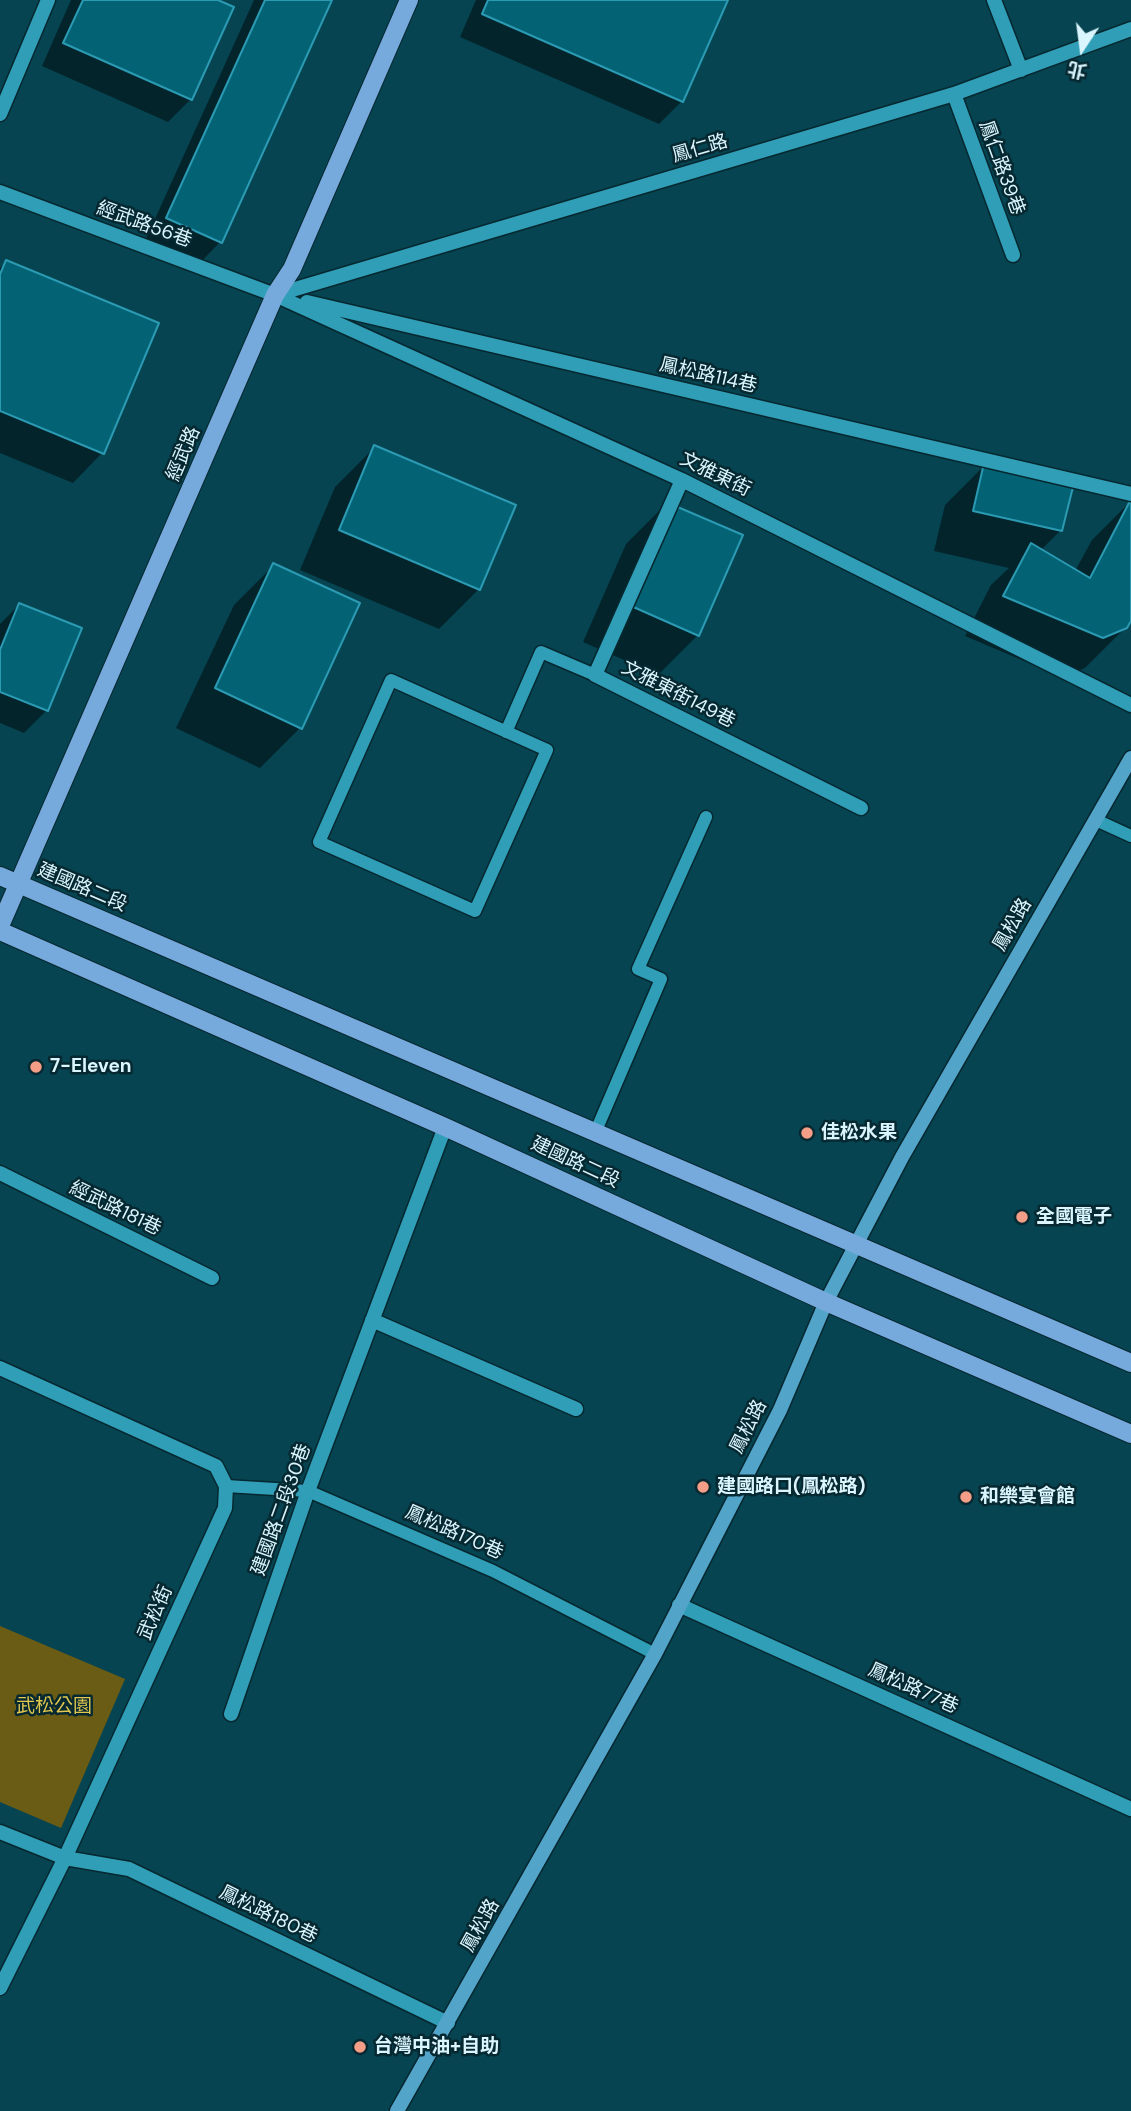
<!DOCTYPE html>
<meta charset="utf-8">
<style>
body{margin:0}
#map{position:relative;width:1131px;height:2111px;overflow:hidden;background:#064451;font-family:"DM Sans","Noto Sans TC",sans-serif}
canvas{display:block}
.north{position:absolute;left:1047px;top:14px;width:70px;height:70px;-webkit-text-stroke:5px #062830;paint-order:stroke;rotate:193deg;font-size:19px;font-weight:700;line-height:28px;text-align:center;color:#daf5fd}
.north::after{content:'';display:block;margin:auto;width:24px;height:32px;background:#daf5fd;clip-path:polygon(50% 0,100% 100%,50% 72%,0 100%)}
</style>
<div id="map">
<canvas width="1131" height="2111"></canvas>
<div class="north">北</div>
</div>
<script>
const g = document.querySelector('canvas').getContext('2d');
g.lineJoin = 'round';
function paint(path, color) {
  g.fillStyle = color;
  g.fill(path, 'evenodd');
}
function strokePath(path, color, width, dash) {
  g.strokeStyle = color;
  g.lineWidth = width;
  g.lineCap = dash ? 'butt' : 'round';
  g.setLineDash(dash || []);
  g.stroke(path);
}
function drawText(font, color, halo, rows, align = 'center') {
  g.font = font + ' "DM Sans","Noto Sans TC",sans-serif';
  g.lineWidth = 5;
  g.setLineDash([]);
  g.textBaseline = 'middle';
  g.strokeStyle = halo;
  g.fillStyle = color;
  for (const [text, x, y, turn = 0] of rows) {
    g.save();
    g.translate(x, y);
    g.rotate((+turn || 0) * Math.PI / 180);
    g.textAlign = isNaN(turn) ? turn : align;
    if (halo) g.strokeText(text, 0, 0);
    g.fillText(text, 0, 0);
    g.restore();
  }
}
const green = new Path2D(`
 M0 1626 125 1679 61 1828 0 1802Z`);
const shadow = new Path2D(`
 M71 0H214L191 99 168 122 42 66Z
 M254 0H330L220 242 198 265 145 241Z
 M476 0H726L682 101 659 124 460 37Z
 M6 262 156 324 102 453 73 483 0 453V268Z
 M375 447 479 589 439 629 300 570 335 487Z
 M985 465 1061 530 1040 551 1075 571 1092 540 1131 501V618L1126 627 1085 668 1062 677 965 636 991 585 1009 568 934 551 945 505Z
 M666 504 698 635 658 675 583 642 626 544Z
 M274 565 300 728 260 768 176 728 234 605Z
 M19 605 47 710 24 733 0 723V624Z`);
const building = new Path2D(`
 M83 0H218L234 7 192 100 63 43Z
 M265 0H332L222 243 166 218Z
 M488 0H728L683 102 482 14Z
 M6 260 159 323 104 454 0 411V274Z
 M374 445 516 505 480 590 339 530Z
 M984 463 1074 483 1062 531 973 511Z
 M1131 499V621L1127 628 1103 638 1003 596 1031 543 1090 578Z
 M666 502 743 535 699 636 622 602Z
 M273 563 360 603 302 729 215 688Z
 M19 603 82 628 48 711 0 692V650Z`);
const lane = new Path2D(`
 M391 680 547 750 475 911 319 842Z
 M506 732 541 652 595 675
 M1096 820 1131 836
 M595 1133 661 979 638 969 706 817
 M226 1486 308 1491 493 1571 655 1654`);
const street = new Path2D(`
 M994 0 1021 70
 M954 94 1013 255
 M0 114 48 0
 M0 192 275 295 682 480 1131 705
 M275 295 954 94 1131 29
 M307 302 1131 494
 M682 480 595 675 861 808
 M0 1173 212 1278
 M372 1320 576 1409
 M0 1368 216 1466 226 1486 225 1508 65 1858 0 1988
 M679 1605 1131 1809
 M231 1714 308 1491 445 1127
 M0 1832 65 1858 129 1869 448 2023`);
const secondary = new Path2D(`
 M397 2111 655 1654 780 1410 826 1302 902 1157 1131 758`);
const primary = new Path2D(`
 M0 876 1131 1363
 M0 926 275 295 292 269 409 0
 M0 931 445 1127 826 1302 1131 1434`);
const markers = [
 [36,1067,7,"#f49e87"],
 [807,1133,7,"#f49e87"],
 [1022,1217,7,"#f49e87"],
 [703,1487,7,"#f49e87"],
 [966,1497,7,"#f49e87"],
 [360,2047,7,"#f49e87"]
];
const streetNames = [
 ["鳳仁路",700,149,-16],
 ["鳳仁路39巷",1001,168,70],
 ["經武路56巷",144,225,20],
 ["鳳松路114巷",708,376,13],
 ["經武路",184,454,-67],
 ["文雅東街",715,475,26],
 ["文雅東街149巷",678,695,27],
 ["建國路二段",82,888,23],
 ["鳳松路",1013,925,-60],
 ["建國路二段",575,1163,25],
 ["經武路181巷",115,1209,26],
 ["鳳松路",749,1427,-63],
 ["建國路二段30巷",282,1510,-70],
 ["鳳松路170巷",454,1533,24],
 ["武松街",156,1613,-66],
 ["鳳松路77巷",913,1689,24],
 ["鳳松路180巷",268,1915,26],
 ["鳳松路",481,1926,-61]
];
const poiNames = [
 ["7-Eleven",50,1067],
 ["佳松水果",821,1133],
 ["全國電子",1036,1217],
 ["建國路口(鳳松路)",717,1487],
 ["和樂宴會館",980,1497],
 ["台灣中油+自助",374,2047]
];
const parkNames = [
 ["武松公園",54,1707]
];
paint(green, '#6b5c15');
paint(shadow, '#0007');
paint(building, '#036375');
strokePath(building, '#2b9ab2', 2);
strokePath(lane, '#062830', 15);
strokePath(street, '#062830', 17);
strokePath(secondary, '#062830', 17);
strokePath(primary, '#062830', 20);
strokePath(lane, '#309eb6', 12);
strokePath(street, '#309eb6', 14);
strokePath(secondary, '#53a4c9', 14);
strokePath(primary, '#76a9dc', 18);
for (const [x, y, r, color] of markers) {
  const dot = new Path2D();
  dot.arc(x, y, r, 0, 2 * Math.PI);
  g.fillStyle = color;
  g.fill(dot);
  strokePath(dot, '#062830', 2.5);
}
drawText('19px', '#daf5fd', '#062830', streetNames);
drawText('bold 19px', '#daf5fd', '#062830', poiNames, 'left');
drawText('19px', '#e1c64f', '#062830', parkNames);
</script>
